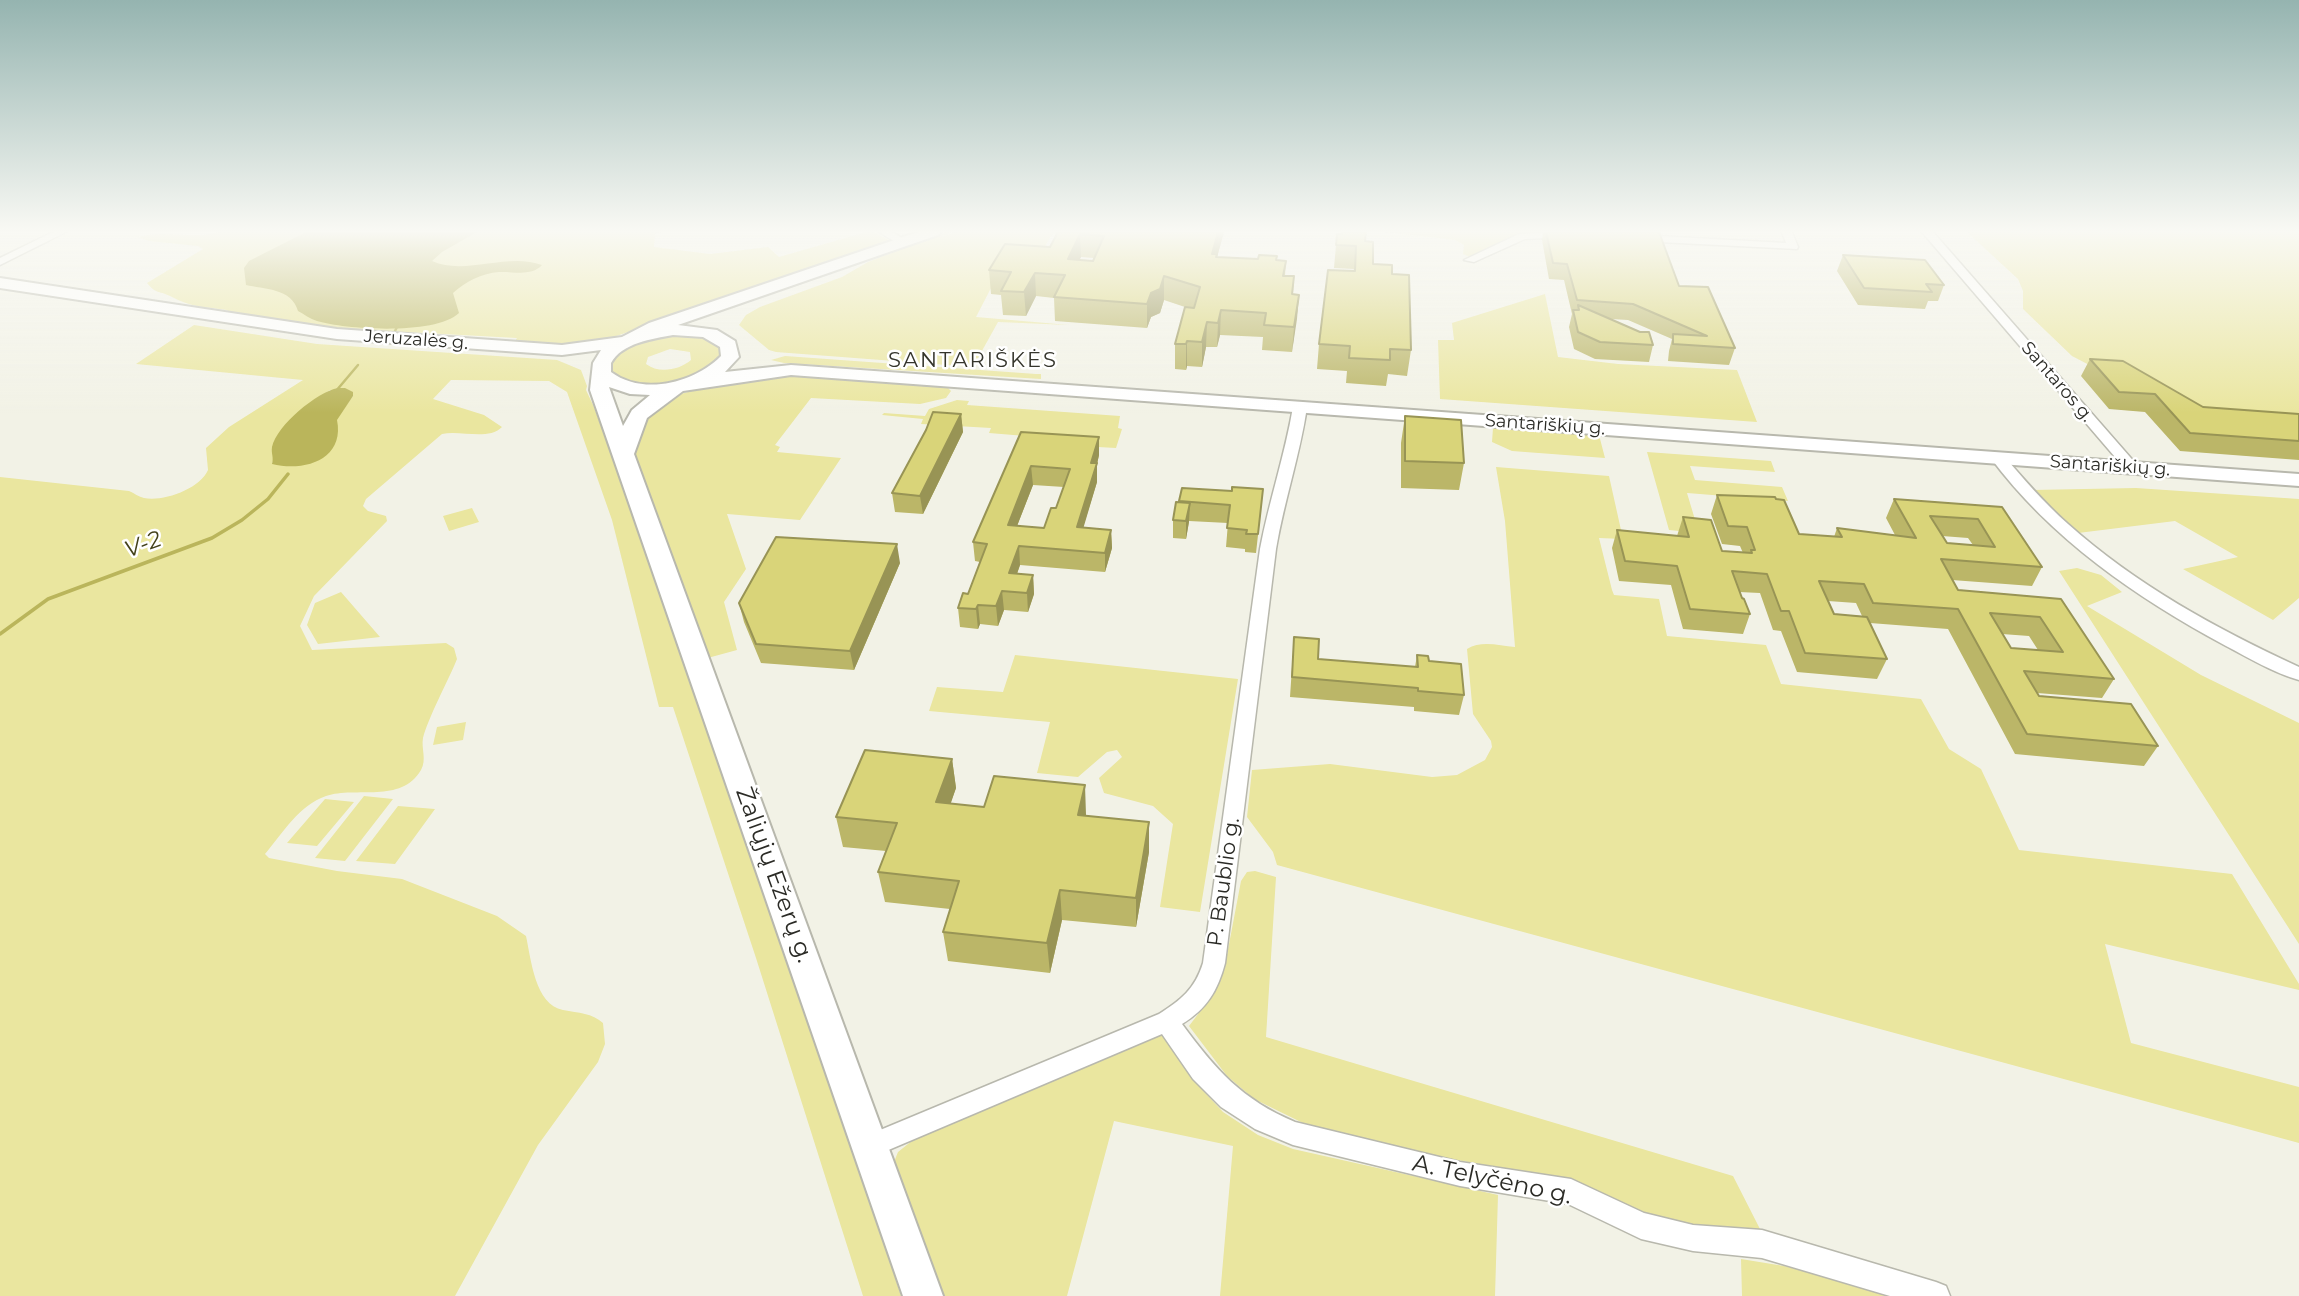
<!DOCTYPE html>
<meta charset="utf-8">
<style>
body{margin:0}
canvas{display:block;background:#f2f2e6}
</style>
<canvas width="2299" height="1296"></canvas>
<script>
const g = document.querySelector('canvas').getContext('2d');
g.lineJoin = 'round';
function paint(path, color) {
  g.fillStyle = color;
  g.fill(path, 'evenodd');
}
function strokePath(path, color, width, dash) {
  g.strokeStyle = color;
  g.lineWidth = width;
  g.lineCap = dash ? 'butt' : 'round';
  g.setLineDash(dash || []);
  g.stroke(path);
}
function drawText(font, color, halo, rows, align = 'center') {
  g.font = font + ' Montserrat,sans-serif';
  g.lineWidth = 5;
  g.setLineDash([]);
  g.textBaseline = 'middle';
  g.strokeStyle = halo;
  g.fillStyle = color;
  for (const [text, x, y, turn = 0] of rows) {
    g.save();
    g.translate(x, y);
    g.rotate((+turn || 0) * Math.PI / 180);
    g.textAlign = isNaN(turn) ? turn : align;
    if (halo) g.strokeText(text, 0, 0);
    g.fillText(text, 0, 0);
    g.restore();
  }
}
const green = new Path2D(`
 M219 232H661L655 234 654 247 710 254 768 247 779 257 866 232H875L890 241 602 341 578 343 576 345 578 347 515 341 517 338 333 328 232 316 227 310C205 307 190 307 172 297 159 290 157 295 147 283L203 249 198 246 149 241 138 237C164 229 193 240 219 232Z
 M946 232H951L940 237 955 232H1060L1051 236 1034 265 1004 263 976 317 1069 325 998 322 973 367 776 352 769 350 739 325 746 315 760 307 842 277 868 262Z
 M1384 232H1535L1521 234 1473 258 1463 254 1464 245 1455 240Z
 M1967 232H2299V427L2197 421 2072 356 2023 309V291L2018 279Z
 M1545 294 1558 357 1618 364 1737 370 1757 422 1440 399 1438 340H1454L1452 323Z
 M194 325 317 344 557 360 581 370 587 386 586 390 594 407 792 959 901 1296H863L756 958 673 707H659L612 520 567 392 549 381 451 380 433 399 484 415 502 427C488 441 461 430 442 434L366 499 363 506 368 511 386 516 387 521 314 596 300 626 312 650 446 643 454 648 457 659C449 679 427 720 423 738 421 749 427 759 421 770 401 804 356 786 326 796 299 805 283 833 265 854L269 858 337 871 402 879 497 916 526 936C531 959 535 1005 563 1010 579 1013 592 1013 603 1023L605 1044 598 1062 538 1145 455 1296H0V477L129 491C134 493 139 497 144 498 163 502 200 489 208 470L206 448 229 427 303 380 136 364ZM330 390 353 396 303 464 272 463 301 410Z
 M669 334H697L718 341 724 357C712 365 699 375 686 380 666 389 626 389 612 371L611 362C624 343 648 339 669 334ZM670 349 690 352 691 360C679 370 659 374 646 364L648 357Z
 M785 356 1036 374H1041V379L784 363 771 360Z
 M784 375 947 387 951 391 946 398 920 404 811 398 775 445 780 447 777 452 841 458 800 520 727 514 746 569 724 602 737 650 704 659 635 465V442L641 421 674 396 698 389Z
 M957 400 969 401 967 405 1120 416 1118 428 1122 429 1116 448 1098 447 1099 442 989 433 991 428 921 424 923 419 882 415 884 413 925 416 929 409Z
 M1493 428 1599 435 1605 458 1512 451 1492 442Z
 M1647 452 1771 461 1775 472 1690 466 1695 480 1782 487 1788 501 1687 493 1699 533 1669 530Z
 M1496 467 1609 476 1623 539 1599 538 1612 590 1614 595 1659 599 1667 636 1766 645 1781 684 1921 699 1949 749 1981 769 2019 850 2232 874 2299 984V990L2105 944 2131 1043 2299 1087V1143L1277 865 1273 852 1247 817 1252 770 1330 764 1432 777 1457 775 1485 760 1492 747 1491 741 1473 714 1467 649C1482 640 1499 646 1515 647L1505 521Z
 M2136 488 2299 499V598L2273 620 2183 569 2238 557 2175 521 2078 533 2032 490Z
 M472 508 479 522 449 531 443 516Z
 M2077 568 2101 575 2122 592 2087 606 2201 675 2299 723V944L2059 571Z
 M341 592 380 637 318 644 307 625 315 603Z
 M1015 655 1238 679 1200 912 1160 907 1173 824 1153 806 1104 793 1099 778 1122 757 1117 750 1107 752 1078 777 1037 773 1050 722 929 711 937 687 1003 692Z
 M466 722 463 740 433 745 437 727Z
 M364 796 393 799 345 861 315 858Z
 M325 799 354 802 317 846 287 843Z
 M398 806 435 809 395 864 356 861Z
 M1255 871 1276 877 1266 1037 1733 1176 1760 1229 1684 1228 1651 1220 1559 1178 1417 1153 1305 1124 1254 1099 1227 1076 1189 1026 1205 1005 1219 970 1226 960 1241 881 1247 872Z
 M1162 1032 1197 1084 1223 1112 1258 1135 1293 1149 1498 1195 1495 1296H1220L1233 1146 1114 1121 1067 1296H933L894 1162 898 1152 913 1140Z
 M1741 1259 1784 1266 1896 1296H1742Z`);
const water = new Path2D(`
 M306 232H477L442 252 432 261C465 276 507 252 542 265 531 277 513 271 499 272 482 273 465 282 453 293L459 313C436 335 348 330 317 321 310 319 304 314 298 311 292 288 263 289 246 285L244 268 249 261Z
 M338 388H345L353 392V396L337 420C345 460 304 472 272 464 274 457 271 454 272 447 277 425 317 392 338 388Z`);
const streamFar1 = new Path2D(`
 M395 331 397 327
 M336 391 358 365`);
const stream = new Path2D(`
 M0 634 48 599 212 538 242 520 268 499 288 474`);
const minor = new Path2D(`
 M53 232H66L0 265V258Z
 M879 232H892L908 242 899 244Z
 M1570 232V236L1566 237 1525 239 1474 262 1464 260 1519 234Z
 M1782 232H1792L1798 247 1797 249 1640 241 1635 238 1640 235 1786 243Z
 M1922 232H1933L2137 465 2139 468 2137 471H2127Z
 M1300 403 1307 407C1300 455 1284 501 1276 549L1225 963C1218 990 1207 1009 1182 1024 1215 1069 1242 1100 1295 1122L1460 1162 1571 1179 1644 1213 1693 1225 1762 1230 1936 1282 1946 1286 1950 1296H1890L1762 1258 1693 1251 1641 1239 1568 1204 1460 1186 1293 1145 1255 1129 1221 1107 1193 1079 1162 1034 879 1154 870 1158 861 1154 857 1146 861 1138 1159 1014C1181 1000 1195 989 1203 963L1260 549C1269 501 1285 455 1293 407Z
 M1997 453 2002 454C2023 478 2044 503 2068 524 2136 585 2217 629 2299 667V680C2274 673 2249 658 2226 646 2137 598 2051 539 1990 457Z`);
const secondary = new Path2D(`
 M918 232H941L938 235 678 325 717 330 735 341 739 357 725 372 791 365 2299 474V486L791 375 683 391 647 418 634 454 943 1296H903L590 390 593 363 601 350 562 355 337 339 0 288V278L337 329 562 345 622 337 649 323ZM673 335 703 337 720 347 721 356C694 383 643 396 611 372V363C622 343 652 339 673 335ZM609 387 630 394 650 395 632 410 623 426Z`);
const wall = new Path2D(`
 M1058 232H1224L1217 257 1286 261 1285 276H1294L1293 294 1299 295 1292 352 1262 350 1263 337 1220 335 1217 347H1206L1202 367 1187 366 1186 370 1175 369V344L1185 307 1164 300 1160 313 1151 317 1147 328 1055 321 1054 298 1036 296 1026 316 1003 315 1001 295 991 294 989 270 1050 247ZM1081 257 1094 258 1093 261 1079 260Z
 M1543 232H1659L1679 286 1735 348 1729 365 1668 361 1669 351 1672 339 1628 320 1611 319 1653 345 1649 362 1595 359 1574 349 1569 327 1572 314 1564 280 1549 279 1542 240Z
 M1337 234 1365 241 1373 264 1392 274 1411 350 1407 376 1388 374 1386 386 1346 383 1347 371 1317 369 1319 344 1353 271 1354 269 1334 268Z
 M1843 255 1944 285 1938 301H1928L1925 309 1858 305 1837 271Z
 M2090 359 2203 407 2299 414V460L2180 451 2145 412 2109 409 2081 376Z
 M961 414 963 432 923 514 895 512 892 493Z
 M1405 416 1464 463 1459 490 1401 488V443Z
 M1021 432 1099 455 1097 464V482L1083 527 1111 530 1112 548 1105 572 1020 565 1017 574 1033 575 1034 594 1028 612 1004 610 998 626 980 624 978 629 960 627 958 608 968 594 980 562 975 561 973 542ZM1033 485 1064 487 1056 508 1044 528 1017 526Z
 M1182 488 1261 508 1256 553 1245 552V549L1226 547 1228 523 1189 521 1186 539 1173 538V520L1179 502Z
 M1717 495 1799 534 1834 537 1837 528 1895 535 1886 518 1894 499 2002 507 2042 567 2032 586 1952 580 1958 590 2061 599 2114 679 2102 698 2037 693 2039 696 2158 746 2144 766 2015 754 1948 629 1870 623 1887 659 1877 679 1797 672 1781 631 1773 630 1760 593 1739 592 1750 614 1743 634 1683 629 1671 585 1619 581 1612 548 1617 530 1677 536 1683 517 1722 551 1743 553 1740 546 1722 544 1711 514ZM1942 536 1968 538 1973 545 1947 543ZM1828 601 1856 603 1862 616 1834 614ZM2002 634 2029 636 2038 650 2011 648Z
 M900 563 854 670 761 663 744 622 739 603Z
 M1294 637 1318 659 1415 667 1417 655 1429 661 1464 695 1459 715 1414 711V707L1290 697Z
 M952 759 956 788 950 804 1149 822V852L1136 927 1062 920 1050 973 948 961 943 932 950 909 885 902 878 872 886 851 843 847 836 817Z`);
const shadedWall = new Path2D(`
 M1218 232H1224L1217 257 1212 254Z
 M1080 234 1081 257 1069 283 1068 259Z
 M1035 273 1036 296 1026 316 1024 292Z
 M1164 276V300L1160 313 1151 317 1147 328V304L1151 293Z
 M1299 295 1297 319 1292 352 1294 327Z
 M1221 310 1220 335 1217 347 1218 323Z
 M1207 322 1206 347 1202 367V342Z
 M1187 341V366L1186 370V344Z
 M961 414 963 432 923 514 920 496Z
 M1099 437V455L1097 464V482L1078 546 1077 527 1091 463Z
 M1031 466 1033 485 1010 544 1008 525Z
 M1190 503 1189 522 1186 539V521Z
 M1111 530 1112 548 1105 572V553Z
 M897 544 900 563 854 670 850 651Z
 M1019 546 1020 565 1010 593 1009 573Z
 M1033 575 1034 594 1028 612 1027 593Z
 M1002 591 1004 610 998 626 996 606Z
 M978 605 980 624 978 629 976 609Z
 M952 759 956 788 941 832 936 802Z
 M1085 785 1086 815 1079 845 1078 815Z
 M1149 822V852L1136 927V898Z
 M1060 890 1062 920 1050 973 1047 943Z`);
const building = new Path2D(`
 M1058 232H1218L1212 254H1217L1216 257 1258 259 1259 255 1277 256 1276 260 1286 261 1283 276H1294L1292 294 1299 295 1294 327 1264 325 1266 313 1221 310 1218 323 1207 322 1202 342 1187 341 1186 344H1175L1185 307 1194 308 1200 287 1164 276 1160 289 1151 293 1147 304 1054 297 1065 275 1035 273 1024 292 1001 291 1011 272 989 270 1005 244 1050 247ZM1080 234 1104 236 1093 261 1068 259Z
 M1342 232H1366L1365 241 1373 242V264L1392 265V274L1409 275 1411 350 1390 349V360L1349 358 1350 346 1319 344 1328 270 1355 271 1356 246 1336 245 1337 234H1342Z
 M1546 232H1659L1679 286 1708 287 1735 348 1673 344V334L1707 336 1633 304 1577 300 1567 264 1553 263Z
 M1843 255 1925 260 1944 285 1926 284 1932 292 1864 288Z
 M1578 305 1640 332H1649L1653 345 1600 342 1578 332 1573 310H1579Z
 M2090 359 2123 361 2203 407 2299 414V441L2190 433 2155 394 2119 392Z
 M933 412 961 414 920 496 892 493 926 430Z
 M1405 416 1461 420 1464 463 1405 461Z
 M1021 432 1099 437 1091 463H1097L1077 527 1111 530 1105 553 1019 546 1009 573 1033 575 1027 593 1002 591 996 606 978 605 976 609 958 608 963 593 968 594 987 544 973 542ZM1031 466 1070 469 1056 508H1051L1044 528 1008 525Z
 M1232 487 1263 489 1258 534H1246L1247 530 1227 528 1230 505 1179 501 1182 488 1232 491Z
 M1717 495 1775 497 1776 499 1784 500 1799 534 1842 537 1837 528 1916 538 1894 499 2002 507 2042 567 1941 559 1958 590 2061 599 2114 679 2024 671 2039 696 2131 704 2158 746 2027 734 1958 609 1873 603 1864 584 1819 581 1834 614 1867 617 1887 659 1805 653 1789 611H1781L1767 574 1732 571 1742 598 1744 599 1750 614 1690 609 1677 566 1625 561 1617 530 1689 537 1683 517 1711 520 1722 551 1752 553 1751 550H1755L1747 527 1728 526ZM1930 516 1978 519 1995 547 1947 543ZM1990 613 2040 617 2063 652 2011 648Z
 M1176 502 1190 503 1186 521 1173 520Z
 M776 537 897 544 850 651 756 644 739 603Z
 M1294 637 1319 639 1318 659 1418 667 1417 655 1428 656 1429 661 1461 664 1464 695 1418 691V688L1292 677Z
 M865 750 952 759 936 802 984 807 994 776 1085 785 1078 815 1149 822 1136 898 1060 890 1047 943 943 932 959 881 878 872 897 823 836 817Z`);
const farStreetnames = [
 ["Jeruzalės g.",416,340,4],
 ["Santaros g.",2057,382,49],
 ["Santariškių g.",1545,425,4],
 ["Santariškių g.",2110,466,4]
];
const farQuarternames = [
 ["SANTARIŠKĖS",973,361]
];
const streetNames = [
 ["P. Baublio g.",1224,882,-82]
];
const waterNames = [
 ["V-2",143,545,-20]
];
const nearStreetnames = [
 ["Žaliųjų Ežerų g.",774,875,70],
 ["A. Telyčėno g.",1492,1180,12]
];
paint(green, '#eae69f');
paint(water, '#bab55b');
strokePath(streamFar1, '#bab55b', 2.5);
strokePath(stream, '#bab55b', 3.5);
strokePath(minor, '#b8b8ad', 3);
strokePath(secondary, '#b8b8ad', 4);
paint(minor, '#fff');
paint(secondary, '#fff');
paint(wall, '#bbb668');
paint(shadedWall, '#989455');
paint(building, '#d9d479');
strokePath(building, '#989455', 2);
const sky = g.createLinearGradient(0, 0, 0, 413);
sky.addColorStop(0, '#95b4b0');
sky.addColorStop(0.56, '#f9f9f4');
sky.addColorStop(1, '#f9f9f400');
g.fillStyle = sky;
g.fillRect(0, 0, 2299, 413);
drawText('18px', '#2b2b26', '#fff', farStreetnames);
g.letterSpacing = '2px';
drawText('21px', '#35352c', '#fff', farQuarternames);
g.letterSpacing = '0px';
drawText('21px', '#2b2b26', '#fff', streetNames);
drawText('italic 23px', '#44421b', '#fff', waterNames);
drawText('24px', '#2b2b26', '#fff', nearStreetnames);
</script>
